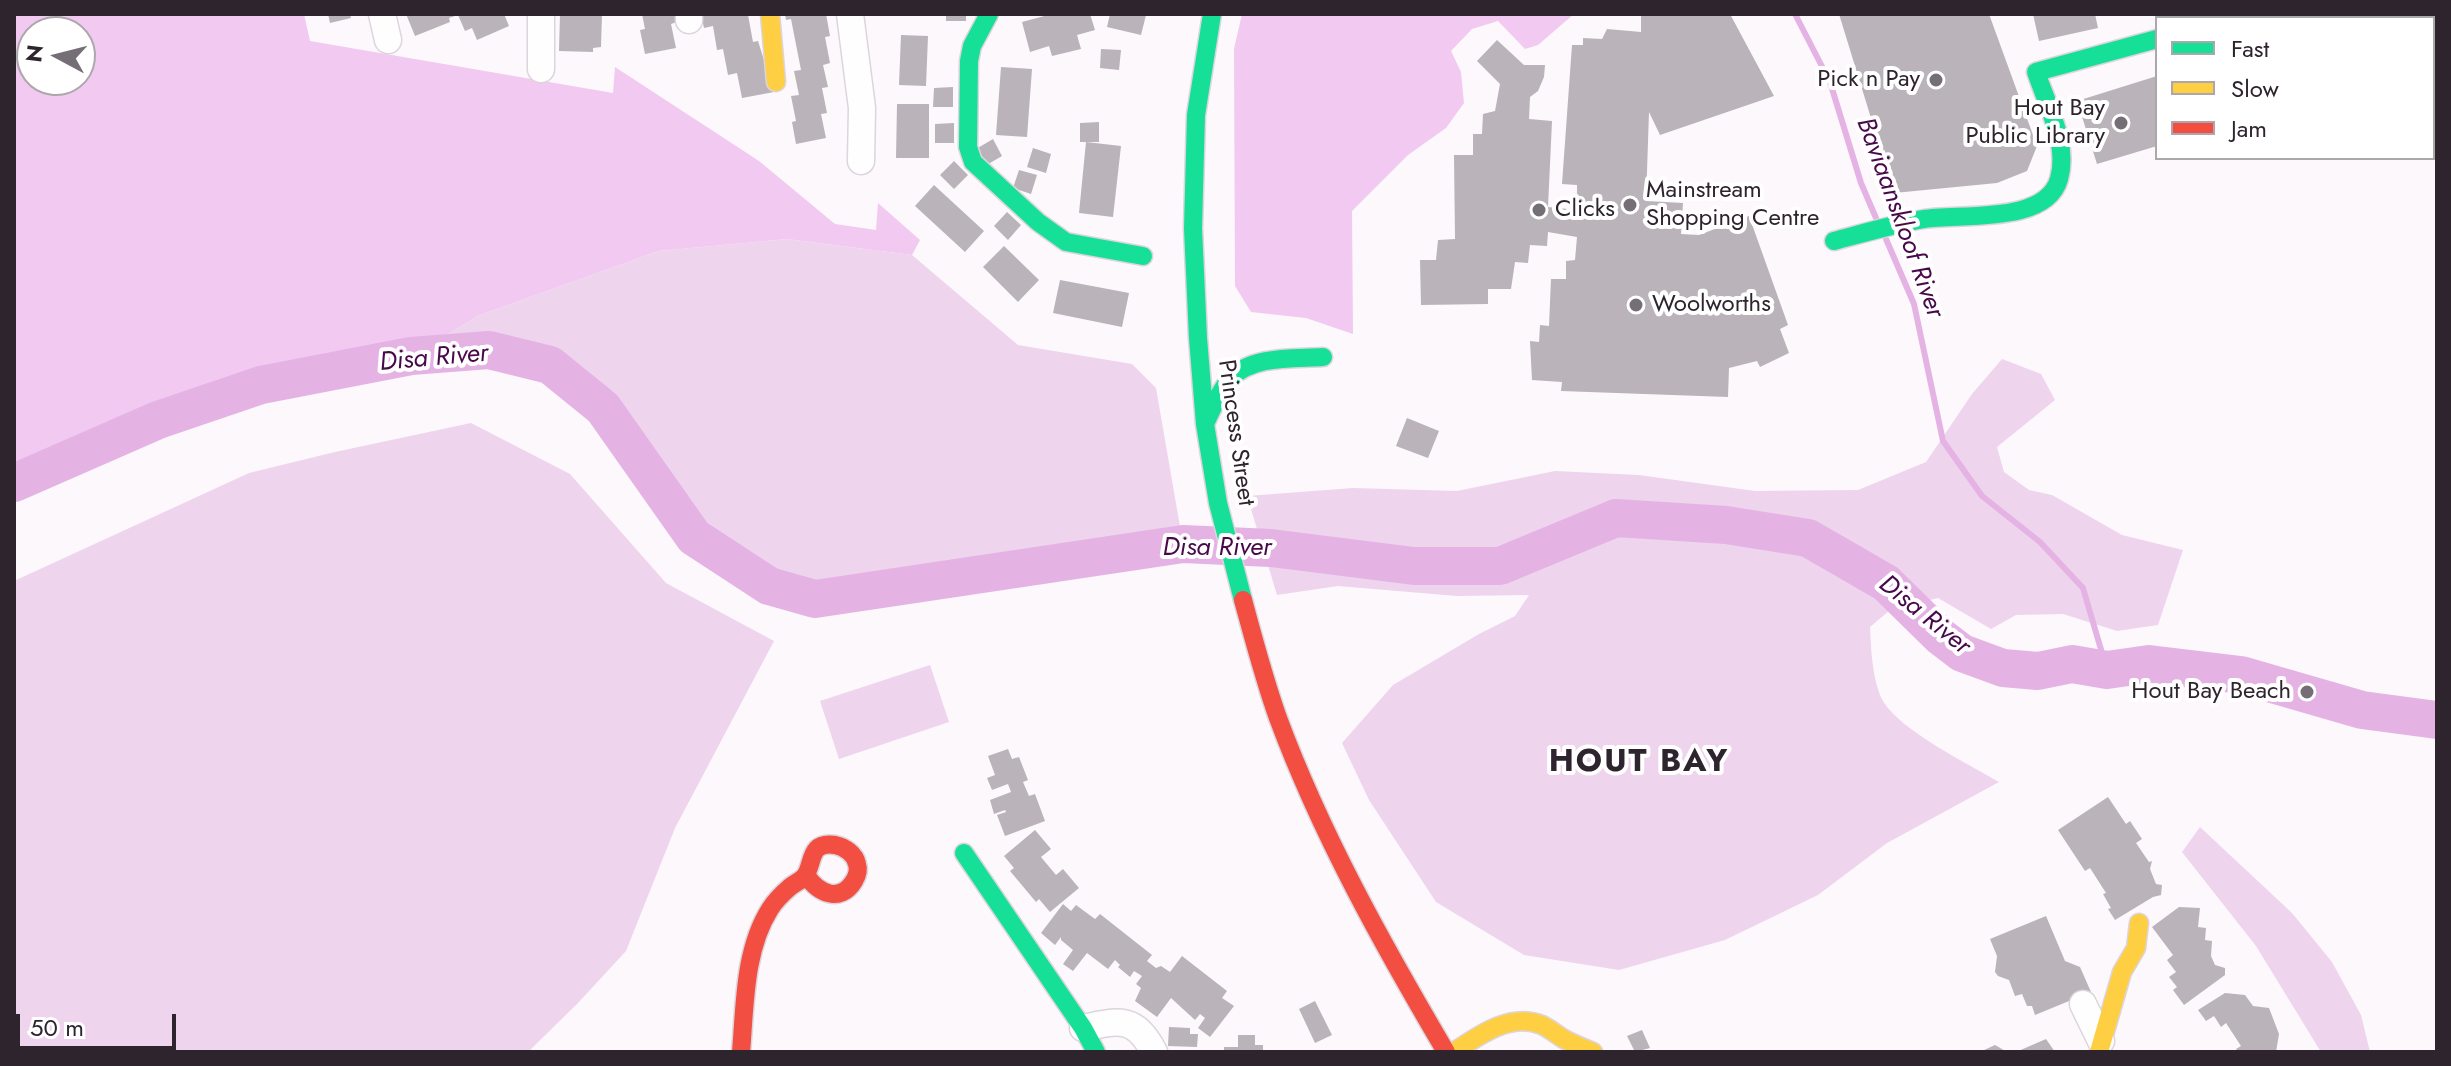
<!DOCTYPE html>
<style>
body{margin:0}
#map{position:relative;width:2451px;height:1066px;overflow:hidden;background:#fcf8fc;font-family:Jost,sans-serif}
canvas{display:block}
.frame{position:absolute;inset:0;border:16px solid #2e242e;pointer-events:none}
.legend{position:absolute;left:2155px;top:16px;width:280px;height:144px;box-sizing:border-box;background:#fff;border:2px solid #aba7ab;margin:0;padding:10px 14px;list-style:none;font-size:24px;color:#2e242e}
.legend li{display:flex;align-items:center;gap:16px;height:40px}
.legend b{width:40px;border:2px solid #aba7ab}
.north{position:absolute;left:16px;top:16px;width:80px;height:80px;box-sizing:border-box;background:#fff;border:2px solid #aba7ab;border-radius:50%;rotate:277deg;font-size:22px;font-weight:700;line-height:32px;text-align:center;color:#2e242e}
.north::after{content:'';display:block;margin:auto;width:28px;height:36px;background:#766e76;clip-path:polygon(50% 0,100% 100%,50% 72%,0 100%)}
.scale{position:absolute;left:16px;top:1014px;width:160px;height:36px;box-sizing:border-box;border:4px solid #2e242e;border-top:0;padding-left:10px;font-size:24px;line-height:28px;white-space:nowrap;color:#2e242e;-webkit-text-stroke:6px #fff;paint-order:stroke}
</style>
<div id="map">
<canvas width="2451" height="1066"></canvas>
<div class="frame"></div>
<ul class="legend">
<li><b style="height:10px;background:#16e098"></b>Fast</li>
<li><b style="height:10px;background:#ffcf43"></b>Slow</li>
<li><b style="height:10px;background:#f24e42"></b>Jam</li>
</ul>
<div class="north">N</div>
<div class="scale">50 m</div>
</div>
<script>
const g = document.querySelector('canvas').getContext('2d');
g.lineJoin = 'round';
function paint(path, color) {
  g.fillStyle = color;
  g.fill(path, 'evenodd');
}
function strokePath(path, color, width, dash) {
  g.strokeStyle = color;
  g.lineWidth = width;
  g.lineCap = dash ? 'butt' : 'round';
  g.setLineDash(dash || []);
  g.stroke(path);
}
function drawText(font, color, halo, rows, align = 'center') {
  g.font = font + ' Jost,sans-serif';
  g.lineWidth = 8;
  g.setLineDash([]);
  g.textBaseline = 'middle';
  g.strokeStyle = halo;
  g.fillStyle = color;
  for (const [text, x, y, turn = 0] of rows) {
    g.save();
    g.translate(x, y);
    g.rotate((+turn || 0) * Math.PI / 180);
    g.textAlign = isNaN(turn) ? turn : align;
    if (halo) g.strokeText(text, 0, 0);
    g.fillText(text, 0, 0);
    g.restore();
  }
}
const green = new Path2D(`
 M787 239 912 255 1018 345 1132 364 1156 388 1183 544 815 599 769 586 694 537 603 408 550 365 489 350 411 356 480 315 659 251Z
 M2002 359 2041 374 2055 400 1997 447 2004 472 2029 490 2052 495 2122 535 2183 550 2158 625 2117 631 2063 614 2016 615 1991 629 1938 598 1890 610 1870 627C1871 649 1872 674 1880 695 1892 727 1969 764 1999 782L1887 843 1818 895 1725 940 1619 970 1524 955 1436 902 1369 800 1342 743 1393 685 1479 634 1515 616 1529 595 1457 596 1338 586 1277 595 1247 496 1353 488 1457 491 1555 471 1639 475 1755 491 1858 490 1926 462 1972 394Z
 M471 423 570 474 666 583 774 641 675 828 626 951 578 1003 528 1052H14V581L249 473 335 452Z
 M930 665 949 722 839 759 820 701Z
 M2200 827 2292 913 2332 962 2361 1015 2370 1052H2321L2256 946 2182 852Z`);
const forest = new Path2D(`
 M14 14H304L310 41 613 93 615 67 759 161 835 224 876 230 878 203 920 240 912 255 787 239 659 251 480 315 411 356 261 385 158 420 14 483ZM32 32H80V80H32Z
 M1242 14H1574L1538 45 1525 49 1498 21 1472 29 1451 51 1461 72 1464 103 1446 128 1408 155 1352 211 1353 334 1306 318 1251 312 1235 286 1234 49Z`);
const stream = new Path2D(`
 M1795 14 1830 82 1861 183 1876 218
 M1886 239 1914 304 1943 441 1982 496 2040 542 2083 588 2107 670`);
const river = new Path2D(`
 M14 483 158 420 261 385 411 356 489 350 550 365 603 408 694 537 769 586 815 599 1183 544 1271 548 1414 566H1500L1616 518 1726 525 1808 538 1886 583 1941 637 1962 653 2003 668 2038 671 2072 664 2107 670 2149 664 2241 675 2362 710 2437 720`);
const building = new Path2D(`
 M328 14H350L351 18 330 23Z
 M406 14H504L509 26 477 40 472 28 465 31 458 15 449 18 450 22 415 36Z
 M560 14H602L601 47 593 48V52L559 51Z
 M642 14H676L677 22 671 24 676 48 645 54 640 30 645 29Z
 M701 14 748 15 753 42 758 41 774 92 742 98 737 73 728 75 723 49 717 50 713 26 704 28Z
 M785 14H826L830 36 825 37 830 63 823 65 828 87 822 88 827 113 821 114 826 138 796 144 792 122 796 121 791 96 799 95 794 71 801 70 791 19 786 20Z
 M946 14H966V21H946Z
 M1052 14H1090L1095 30 1077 35 1081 49 1052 56 1049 46 1030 52 1022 22Z
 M1110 14 1146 15 1141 35 1107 27Z
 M1641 14H1730L1774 96 1660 135 1649 112 1646 201 1683 203 1681 234 1699 235 1749 216 1788 325 1780 329 1789 353 1760 367 1757 361 1729 368 1728 397 1561 391 1562 382 1532 380 1530 341 1539 342 1540 325 1549 326 1551 279H1566V261L1575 260 1577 237 1548 232 1547 246 1530 245 1528 263 1515 262 1511 289H1488V304L1421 305 1420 260H1436L1438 240 1455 239 1454 155H1473V134H1482L1483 114 1495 111 1500 84 1477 61 1497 40 1524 65H1545L1544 77 1538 91 1530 97 1529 119 1552 121 1548 207 1577 210V185L1562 184 1572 45H1583V38L1602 39 1607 29 1641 32Z
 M1839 14H1989L2037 146 2027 171 1997 183 1894 193Z
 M2033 14H2095L2098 28 2039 41Z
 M901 35 928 36 926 86 899 85Z
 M1101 49 1121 50 1119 70 1100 68Z
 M1001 67 1032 69 1027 137 996 135Z
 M2157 76V146L2097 164 2077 101Z
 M953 87V107H933L934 88Z
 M897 104H929V158H896Z
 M1099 122V142H1080V123Z
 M954 123V143H935V124Z
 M993 139 1002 156 985 166 976 149Z
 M1086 142 1121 146 1113 217 1079 213Z
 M1033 148 1051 154 1046 173 1027 167Z
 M954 161 968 175 954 189 940 175Z
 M1019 170 1037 175 1031 194 1013 188Z
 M934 185 984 231 965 252 915 206Z
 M1007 212 1021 225 1008 240 994 226Z
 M1004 246 1039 280 1018 302 983 267Z
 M1060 280 1129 293 1122 327 1053 313Z
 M1407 418 1439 431 1428 458 1396 446Z
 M1008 749 1012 759 1019 757 1028 780 1023 782 1029 796 1035 794 1045 821 1005 836 997 815 1006 812 1005 810 994 814 990 800 1011 792 1008 784 992 790 987 778 995 775 988 756Z
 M2108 797 2126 824 2130 821 2142 839 2136 843 2149 862 2152 861 2150 869 2156 884 2162 885 2161 895 2153 897 2115 920 2108 909 2111 908 2103 894 2106 893 2099 882 2090 868 2085 871 2058 830Z
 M1035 830 1051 849 1041 857 1056 875 1063 869 1079 888 1050 912 1039 899 1036 902 1010 871 1014 868 1004 856Z
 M1063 904 1071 911 1076 905 1095 919 1100 914 1152 955 1147 961 1156 968 1161 966 1170 972 1182 956 1227 991 1222 998 1234 1006 1210 1037 1198 1028 1205 1018 1200 1014 1195 1020 1171 998 1157 1017 1135 1001 1141 988 1136 984 1142 976 1134 971 1130 977 1118 967 1120 965 1115 960 1108 969 1087 953 1073 971 1063 964 1073 950 1061 940V937L1055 945 1041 933Z
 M2179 907 2200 908 2198 927 2206 928 2205 940 2212 941 2211 956 2215 965 2225 968V975L2184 1005 2173 990 2177 987 2169 977 2176 972 2167 960 2173 955 2152 927Z
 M2046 916 2065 961 2080 967 2091 992 2035 1015 2032 1006H2027L2022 994 2015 996 2009 980 1998 976 1995 972 1997 956 1990 939Z
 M2225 993 2245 995 2253 1006 2269 1008 2279 1034 2276 1052H2238L2236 1049 2241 1046 2226 1023 2221 1027 2214 1016 2206 1021 2198 1010Z
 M1315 1001 1332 1035 1315 1043 1299 1009Z
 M1169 1027 1190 1028V1034H1198L1197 1047 1168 1046Z
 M1642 1030 1650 1048 1635 1052 1627 1036Z
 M1238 1035H1255V1045H1263V1052H1224V1047H1238Z
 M2046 1039 2055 1052H2016Z
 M1995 1045 2007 1052H1980Z`);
const street = new Path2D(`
 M382 14 388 40
 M850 14 862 108 861 161
 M2232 18 2246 14
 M689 20V14
 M541 69V14
 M2083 1004 2101 1041
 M1083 1028C1120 1020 1135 1016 1154 1052`);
const fast = new Path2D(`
 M989 14 972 46 969 61 968 147 973 162 1038 222 1066 242 1143 256
 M1212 14 1196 115 1193 228 1198 338 1205 424 1218 503 1243 600
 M1834 241C1864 233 1894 224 1924 219 1960 213 2046 225 2059 179 2069 144 2047 105 2036 72L2157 39
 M1205 424C1212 409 1219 392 1230 379 1252 355 1294 359 1323 357
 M964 853 1083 1028 1096 1052`);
const slow = new Path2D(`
 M770 14 776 82
 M1454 1052C1479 1035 1511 1012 1542 1025 1550 1029 1556 1034 1564 1039 1573 1044 1583 1048 1593 1052
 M2099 1052 2122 972 2136 948 2139 923`);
const jam = new Path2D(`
 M1243 600C1254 640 1264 679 1278 718 1321 834 1383 945 1446 1052
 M741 1052C745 1006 744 950 770 909 775 901 783 893 790 887 795 883 802 880 805 876 814 864 808 841 835 845 845 847 855 854 857 864 859 870 857 876 854 881 840 904 818 893 806 875`);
const markers = [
 [1936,80,8,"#766e76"],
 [2121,123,8,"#766e76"],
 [1630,205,8,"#766e76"],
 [1539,210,8,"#766e76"],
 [1636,305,8,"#766e76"],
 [2307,692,8,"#766e76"]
];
const poiNames = [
 ["Pick n Pay",1920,80],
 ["Hout Bay",2105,109],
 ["Public Library",2105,137],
 ["Mainstream",1646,191,"left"],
 ["Shopping Centre",1646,219,"left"],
 ["Clicks",1555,210,"left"],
 ["Woolworths",1652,305,"left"],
 ["Hout Bay Beach",2291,692]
];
const streetNames = [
 ["Princess Street",1235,433,82]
];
const waterNames = [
 ["Baviaanskloof River",1899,218,70],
 ["Disa River",434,359,-5],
 ["Disa River",1217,549],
 ["Disa River",1924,616,39]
];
const districtNames = [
 ["HOUT BAY",1639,763]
];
paint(green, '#efd4ee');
paint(forest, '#f2c9f1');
strokePath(stream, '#e4b3e4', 6);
strokePath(river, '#e4b3e4', 38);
paint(building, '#bab3b9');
strokePath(street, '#dcd5dc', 29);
strokePath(fast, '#dcd5dc', 21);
strokePath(slow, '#dcd5dc', 21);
strokePath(jam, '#dcd5dc', 21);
strokePath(street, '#fffeff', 26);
strokePath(fast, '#16e098', 18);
strokePath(slow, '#ffcf43', 18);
strokePath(jam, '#f24e42', 18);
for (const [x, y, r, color] of markers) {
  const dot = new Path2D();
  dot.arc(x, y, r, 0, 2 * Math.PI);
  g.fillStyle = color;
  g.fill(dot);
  strokePath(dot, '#fff', 3);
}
drawText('24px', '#2e242e', '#fff', poiNames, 'right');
drawText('24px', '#2e242e', '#fff', streetNames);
drawText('italic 26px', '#48094a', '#fff', waterNames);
g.letterSpacing = '2px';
drawText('bold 32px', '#2e242e', '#fff', districtNames);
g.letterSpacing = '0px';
</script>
